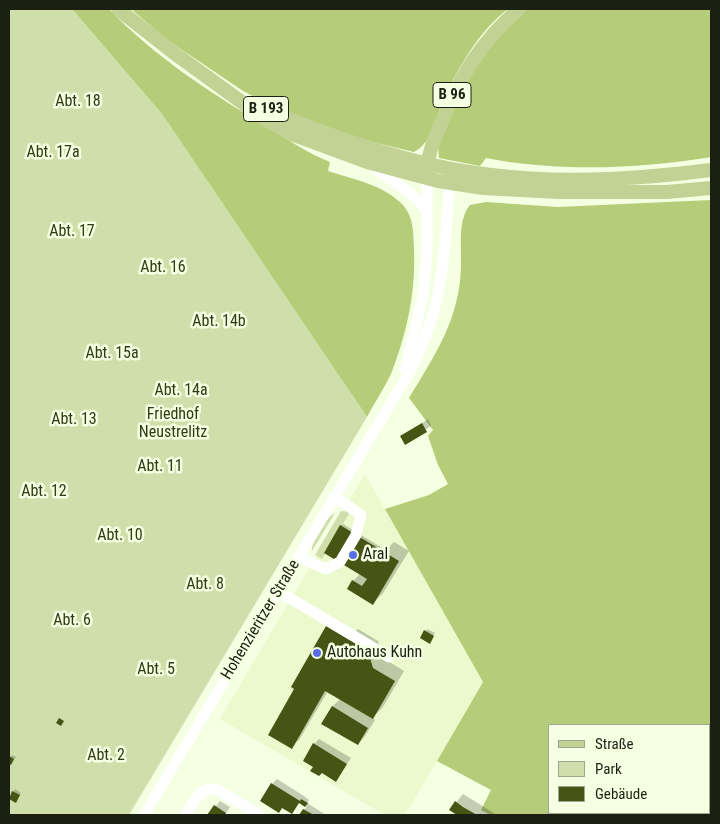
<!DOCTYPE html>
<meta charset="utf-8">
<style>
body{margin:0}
#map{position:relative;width:720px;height:824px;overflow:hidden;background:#f5ffe1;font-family:"Roboto Condensed",sans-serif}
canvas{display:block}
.frame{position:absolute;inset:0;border:10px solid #1c2013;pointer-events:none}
.legend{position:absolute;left:548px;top:724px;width:162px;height:90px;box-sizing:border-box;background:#f5ffe1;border:1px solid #9ea68f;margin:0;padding:6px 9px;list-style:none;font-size:15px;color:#1c2013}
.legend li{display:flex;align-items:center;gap:10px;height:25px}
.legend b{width:25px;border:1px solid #9ea68f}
</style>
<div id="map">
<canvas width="720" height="824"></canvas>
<div class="frame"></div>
<ul class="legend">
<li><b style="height:6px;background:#c2d295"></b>Straße</li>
<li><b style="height:14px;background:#cfdfac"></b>Park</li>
<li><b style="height:14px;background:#465513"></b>Gebäude</li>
</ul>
</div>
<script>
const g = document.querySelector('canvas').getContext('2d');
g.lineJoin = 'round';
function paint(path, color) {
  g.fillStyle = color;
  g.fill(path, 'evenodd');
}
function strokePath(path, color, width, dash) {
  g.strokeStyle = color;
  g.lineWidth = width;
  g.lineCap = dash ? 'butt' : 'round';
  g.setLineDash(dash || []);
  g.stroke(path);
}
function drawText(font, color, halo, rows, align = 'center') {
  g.font = font + ' "Roboto Condensed",sans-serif';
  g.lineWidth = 5;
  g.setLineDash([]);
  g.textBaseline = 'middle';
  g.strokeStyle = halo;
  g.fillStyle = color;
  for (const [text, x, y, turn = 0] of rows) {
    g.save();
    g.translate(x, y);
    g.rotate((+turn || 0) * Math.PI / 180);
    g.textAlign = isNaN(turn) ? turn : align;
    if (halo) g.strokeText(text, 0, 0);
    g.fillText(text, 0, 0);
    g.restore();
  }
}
const built = new Path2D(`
 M365 474 483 682 405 815H385L220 719Z`);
const green = new Path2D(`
 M9 9H72L162 114 367 417 129 815H9Z
 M341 511 350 512 322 559 315 555Z
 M335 513 312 551C311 540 325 518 335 513Z`);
const forest = new Path2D(`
 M72 9H109C153 55 206 90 261 123 284 137 305 152 330 162L328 171C353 179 384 185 403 205 414 218 413 232 414 248 416 292 407 333 391 374 384 389 374 403 367 417L162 114Z
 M131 9H508C480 30 460 65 445 96 436 114 433 143 414 152L352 137 280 110 243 91 166 39Z
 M527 9H711V157C641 169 556 172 486 158L480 166 439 158 438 145 470 72 510 23Z
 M711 200V815H490L481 810 491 790 437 761 483 682 385 509 429 495 448 484 438 465 428 436 433 430 409 398C435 355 459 320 461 268 462 249 457 220 470 205L486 202 558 207ZM709 725V813H549V725Z`);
const shadow = new Path2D(`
 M428 419 431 426 406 443 402 437Z
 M343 524 384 549 382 554 394 542 409 551 383 593 373 603 353 581 361 573 341 526Z
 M358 629 378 641 383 658 404 671 383 707 372 718 375 720 365 736 358 744 332 707 341 698 328 691 299 740 291 747 352 635Z
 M427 629 435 633 431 640 422 638Z
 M319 739 351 758 336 780 314 767V744Z
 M12 755 16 757 11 764 9 759Z
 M277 779 304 796 309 800 307 803 326 815H300L307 806 300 802 292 812 272 784Z
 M15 789 21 793 17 799 9 798Z
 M463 794 497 815H459L450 810Z
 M220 801 230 807 225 815H209Z`);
const building = new Path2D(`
 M422 423 427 432 405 445 400 436Z
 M340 525 399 561 373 605 347 589 352 580 362 586 367 579 324 553Z
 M326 626 368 651 373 668 395 681 373 719 325 691 292 749 268 735 294 689 291 687Z
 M424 630 434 636 430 644 420 638Z
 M332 706 368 728 358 745 321 724Z
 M59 718 64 721 61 726 56 723Z
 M313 743 347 764 336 782 322 773 319 776 310 771 313 767 303 761Z
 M9 756 14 759 11 765 9 764Z
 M271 783 300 801 301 799 308 803 305 807 299 803 292 814 282 808 279 813 260 801Z
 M12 791 20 795 16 803 9 799Z
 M455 801 463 807 477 815H457L449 810Z
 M214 805 226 813 225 815H207Z
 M303 809 314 815H299Z`);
const minor = new Path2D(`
 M368 162C389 182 408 186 427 211
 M405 370 423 297 427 249V178
 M298 557 326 569 340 562 356 535 361 515 334 496
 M278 591 389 657
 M144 815 412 368C447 299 444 242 451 168
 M186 815C194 802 200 785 218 790L259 815`);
const major = new Path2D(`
 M118 9 174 53 265 119 294 135 367 162 438 181 483 188 559 192H667L711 188
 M253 103C323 135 415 167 492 175 565 184 638 179 711 170
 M427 170C428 154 434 140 440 126 458 79 481 41 519 9`);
const markers = [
 [353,555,5,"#596ee5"],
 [317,653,5,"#596ee5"]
];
const shields = [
 [452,95,38],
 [266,109,45]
];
const shieldNames = [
 ["B 96",452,95],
 ["B 193",266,109]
];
const parkNames = [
 ["Abt. 18",78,102],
 ["Abt. 17a",53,153],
 ["Abt. 17",72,232],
 ["Abt. 16",163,268],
 ["Abt. 14b",219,322],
 ["Abt. 15a",112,354],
 ["Abt. 14a",181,391],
 ["Friedhof",173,415],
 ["Neustrelitz",173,433],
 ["Abt. 13",74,420],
 ["Abt. 11",160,467],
 ["Abt. 12",44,492],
 ["Abt. 10",120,536],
 ["Abt. 8",205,585],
 ["Abt. 6",72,621],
 ["Abt. 5",156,670],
 ["Abt. 2",106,756]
];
const poiNames = [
 ["Aral",363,555],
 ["Autohaus Kuhn",327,653]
];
const streetNames = [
 ["Hohenzieritzer Straße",261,620,-59]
];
paint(built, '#ebf9cd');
paint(green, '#cfdfac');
paint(forest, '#b5cd78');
paint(shadow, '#0003');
paint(building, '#465513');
strokePath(minor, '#fff', 11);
strokePath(major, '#c2d295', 14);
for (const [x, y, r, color] of markers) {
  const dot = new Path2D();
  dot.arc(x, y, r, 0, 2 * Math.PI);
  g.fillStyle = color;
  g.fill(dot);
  strokePath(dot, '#f5ffe1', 2);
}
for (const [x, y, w] of shields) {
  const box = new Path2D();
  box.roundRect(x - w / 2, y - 12.5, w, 25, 4);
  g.fillStyle = '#f5ffe1';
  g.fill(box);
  strokePath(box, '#1c2013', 1);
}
drawText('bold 15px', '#1c2013', null, shieldNames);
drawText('16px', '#303a16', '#f5ffe1', parkNames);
drawText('16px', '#1c2013', '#f5ffe1', poiNames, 'left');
drawText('16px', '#1c2013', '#f5ffe1', streetNames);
</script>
